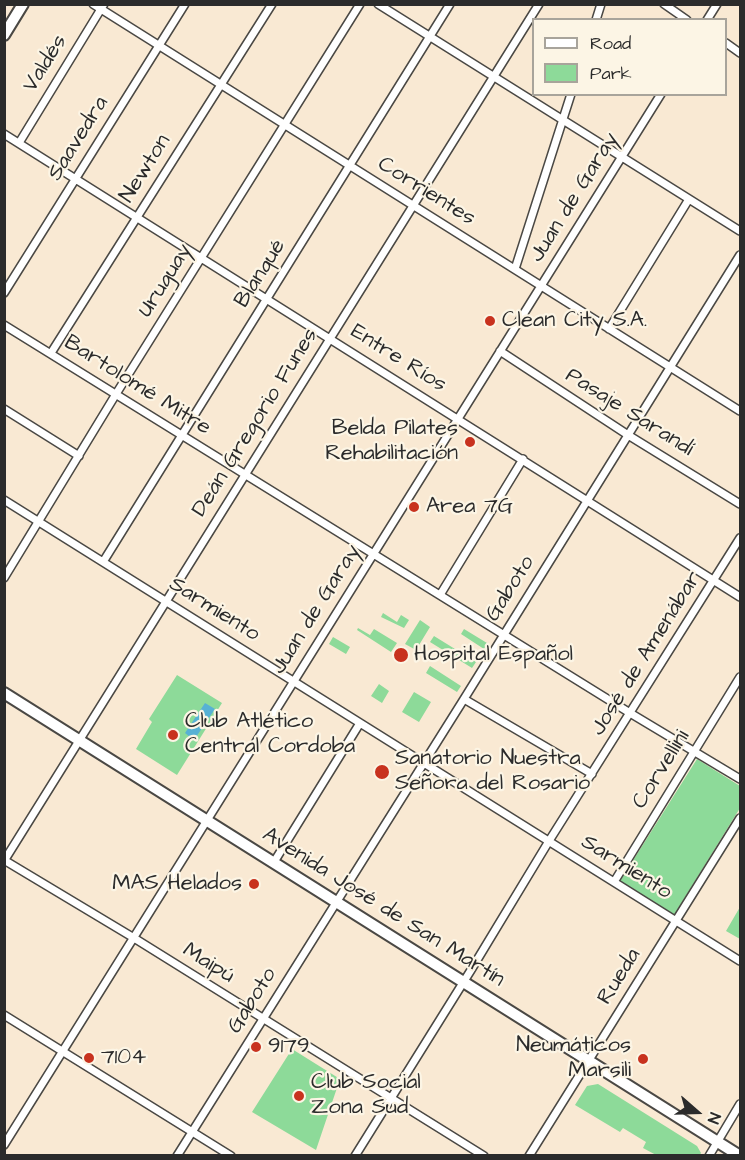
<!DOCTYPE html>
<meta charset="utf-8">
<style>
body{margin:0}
#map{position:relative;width:745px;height:1160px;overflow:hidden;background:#f9e9d3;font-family:"Architects Daughter",sans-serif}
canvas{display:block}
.frame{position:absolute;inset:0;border:6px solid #2b2b2b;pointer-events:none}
.legend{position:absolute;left:532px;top:18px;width:195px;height:78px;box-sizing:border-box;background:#fcf5e5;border:2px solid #a8a49b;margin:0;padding:8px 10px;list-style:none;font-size:18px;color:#2b2b2b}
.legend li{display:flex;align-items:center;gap:12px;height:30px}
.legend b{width:30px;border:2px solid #a8a49b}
.north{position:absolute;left:667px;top:1082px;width:60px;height:60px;-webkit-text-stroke:4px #fcf5e5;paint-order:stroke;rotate:110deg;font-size:16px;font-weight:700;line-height:24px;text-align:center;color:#2b2b2b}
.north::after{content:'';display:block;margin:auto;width:21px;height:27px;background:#2b2b2b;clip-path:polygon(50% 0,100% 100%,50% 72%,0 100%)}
</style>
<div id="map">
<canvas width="745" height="1160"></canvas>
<div class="frame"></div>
<ul class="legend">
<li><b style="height:8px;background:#fff"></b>Road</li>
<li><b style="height:16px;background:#8dda99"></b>Park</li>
</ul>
<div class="north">N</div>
</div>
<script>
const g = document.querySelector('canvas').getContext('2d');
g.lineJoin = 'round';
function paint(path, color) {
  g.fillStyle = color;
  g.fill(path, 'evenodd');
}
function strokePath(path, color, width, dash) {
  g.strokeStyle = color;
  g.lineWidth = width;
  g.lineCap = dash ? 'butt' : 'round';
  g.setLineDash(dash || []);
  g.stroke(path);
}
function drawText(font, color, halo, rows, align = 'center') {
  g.font = font + ' "Architects Daughter",sans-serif';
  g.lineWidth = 4.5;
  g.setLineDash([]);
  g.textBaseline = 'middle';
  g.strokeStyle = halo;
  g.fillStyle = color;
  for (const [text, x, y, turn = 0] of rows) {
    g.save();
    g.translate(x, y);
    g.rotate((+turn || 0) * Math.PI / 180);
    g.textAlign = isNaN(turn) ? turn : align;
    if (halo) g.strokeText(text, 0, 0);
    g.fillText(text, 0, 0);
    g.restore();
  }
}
const green = new Path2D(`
 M383 613 397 622 401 615 409 620 404 628 381 617Z
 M420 620 430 627 416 650 405 644Z
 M358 628 370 635 374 629 397 643 391 652 357 630Z
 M464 629 487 643 484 649 461 634Z
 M434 636 476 662 472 668 430 642Z
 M333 637 350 647 346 654 329 644Z
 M430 666 461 686 457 692 426 673Z
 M177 675 222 703 177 775 136 749 152 722 149 719Z
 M379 684 389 691 382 703 371 696Z
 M414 692 431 702 419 722 402 712Z
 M697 759 740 786V808L674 915 620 881Z
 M740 907V939L726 931Z
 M292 1049 340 1079 316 1150 252 1112Z
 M598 1084 697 1146 701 1153 699 1156 656 1155 643 1148 646 1142 623 1128 620 1132 575 1105 587 1086Z`);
const water = new Path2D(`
 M205 703 215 709 194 740 185 733Z`);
const minor = new Path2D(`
 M93 4 740 411
 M378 4 740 231
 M664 4 687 20
 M596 20 601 4
 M707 20 717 4
 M726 43 740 53
 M4 134 740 597
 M19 143 104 4
 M515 269 571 94
 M4 293 185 4
 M4 325 630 713 740 779
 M609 329 689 199
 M500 351 628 435 740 504
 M51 353 272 4
 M4 409 79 456
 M4 500 740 961
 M103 562 450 4
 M4 578 116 394 360 4
 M440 595 523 459
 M464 699 592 774
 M4 860 134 938 484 1156
 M4 861 539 4
 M274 862 360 723
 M614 882 740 677
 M4 1015 231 1156
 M4 1145 661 94
 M177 1156 464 699 740 255
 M355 1156 471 970 549 841 740 538
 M529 1156 740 818
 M709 1156 740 1104`);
const secondary = new Path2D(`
 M4 35 23 4
 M4 693 740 1156`);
const markers = [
 [490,321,6,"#c8321e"],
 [470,442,6,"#c8321e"],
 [414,507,6,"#c8321e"],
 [401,655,8,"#c8321e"],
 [173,735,6,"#c8321e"],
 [382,772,8,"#c8321e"],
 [254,884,6,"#c8321e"],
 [256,1047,6,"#c8321e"],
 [89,1058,6,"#c8321e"],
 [643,1059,6,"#c8321e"],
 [299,1096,6,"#c8321e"]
];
const streetNames = [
 ["Valdés",46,64,-58],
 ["Saavedra",79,139,-58],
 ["Newton",146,169,-58],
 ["Corrientes",426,192,32],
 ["Juan de Garay",575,198,-58],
 ["Blanqué",261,274,-58],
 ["Uruguay",166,281,-58],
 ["Entre Ríos",398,359,32],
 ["Bartolomé Mitre",137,386,32],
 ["Pasaje Sarandí",629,413,32],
 ["Deán Gregorio Funes",256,423,-58],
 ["Gaboto",511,589,-58],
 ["Sarmiento",214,610,32],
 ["Juan de Garay",317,610,-58],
 ["José de Amenábar",647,654,-58],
 ["Corvellini",662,770,-58],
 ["Sarmiento",626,868,32],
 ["Avenida José de San Martín",383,908,32],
 ["Maipú",208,964,32],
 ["Rueda",620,977,-58],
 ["Gaboto",253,1001,-58]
];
const poiNames = [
 ["Clean City S.A.",502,321],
 ["Belda Pilates",458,429,"right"],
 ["Rehabilitación",458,454,"right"],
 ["Area 7G",426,507],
 ["Hospital Español",414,655],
 ["Club Atlético",185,722],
 ["Central Cordoba",185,747],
 ["Sanatorio Nuestra",395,759],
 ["Señora del Rosario",395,784],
 ["MAS Helados",242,884,"right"],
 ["Neumáticos",631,1046,"right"],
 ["Marsili",631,1071,"right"],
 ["9179",268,1047],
 ["7104",101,1058],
 ["Club Social",311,1083],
 ["Zona Sud",311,1108]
];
paint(green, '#8dda99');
paint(water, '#57b1d4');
strokePath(minor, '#4a4844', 10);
strokePath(secondary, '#4a4844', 14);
strokePath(minor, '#fff', 7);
strokePath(secondary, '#fff', 10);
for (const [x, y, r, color] of markers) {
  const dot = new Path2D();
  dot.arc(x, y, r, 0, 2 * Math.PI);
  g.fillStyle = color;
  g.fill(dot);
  strokePath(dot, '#fcf5e5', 2);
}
drawText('22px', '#2b2b2b', '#fcf5e5', streetNames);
drawText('22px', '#2b2b2b', '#fcf5e5', poiNames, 'left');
</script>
